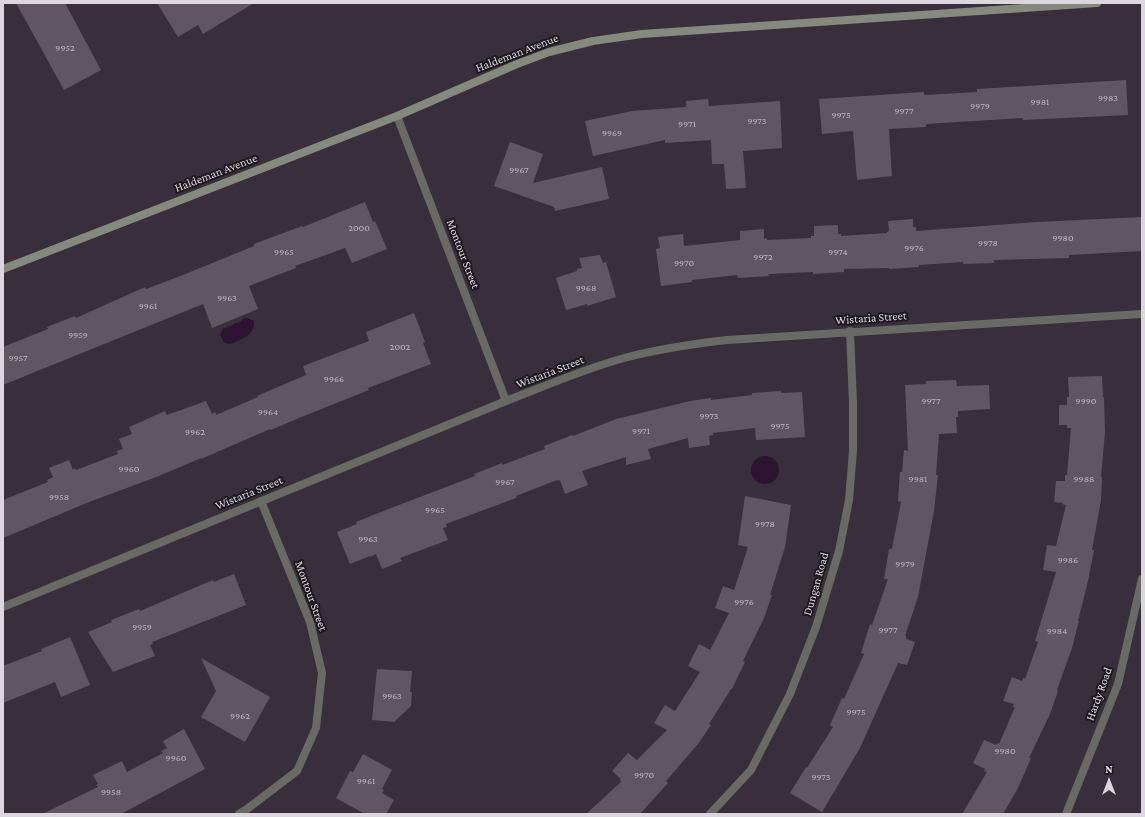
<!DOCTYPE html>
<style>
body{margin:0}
#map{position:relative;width:1145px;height:817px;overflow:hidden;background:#392f3c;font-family:"Crimson Pro",serif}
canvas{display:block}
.frame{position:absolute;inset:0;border:4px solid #dcd6de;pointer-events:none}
.north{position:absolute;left:1089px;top:761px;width:40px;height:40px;-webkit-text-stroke:3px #1e191f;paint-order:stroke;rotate:0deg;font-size:11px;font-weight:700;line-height:16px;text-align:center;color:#dcd6de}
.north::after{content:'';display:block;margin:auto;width:14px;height:18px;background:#dcd6de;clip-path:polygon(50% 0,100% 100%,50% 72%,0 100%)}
</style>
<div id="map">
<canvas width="1145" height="817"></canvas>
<div class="frame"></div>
<div class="north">N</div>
</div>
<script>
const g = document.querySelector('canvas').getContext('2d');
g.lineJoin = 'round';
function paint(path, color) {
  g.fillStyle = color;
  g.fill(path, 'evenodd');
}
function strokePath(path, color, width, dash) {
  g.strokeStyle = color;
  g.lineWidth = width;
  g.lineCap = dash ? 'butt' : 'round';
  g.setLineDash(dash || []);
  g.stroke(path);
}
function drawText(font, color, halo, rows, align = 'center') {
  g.font = font + ' "Crimson Pro",serif';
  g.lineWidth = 4;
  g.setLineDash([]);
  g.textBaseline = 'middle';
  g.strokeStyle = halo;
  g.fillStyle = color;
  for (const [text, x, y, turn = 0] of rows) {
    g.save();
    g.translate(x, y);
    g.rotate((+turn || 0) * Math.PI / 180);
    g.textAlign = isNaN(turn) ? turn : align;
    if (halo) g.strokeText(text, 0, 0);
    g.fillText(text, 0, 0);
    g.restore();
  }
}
const water = new Path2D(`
 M244 318H248L254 321C256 335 239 341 229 344L224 342 220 335 223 328 231 326 235 323 240 322Z
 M751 470a14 14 0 1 1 28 0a14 14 0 1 1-28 0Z`);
const building = new Path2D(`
 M16 3H65L101 70 64 90Z
 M157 3H254L203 34 198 25 178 37Z
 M1126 80 1128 115 1023 120 1022 118 926 124V127L889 129 892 176 857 180 853 131 822 134 819 99 924 92V95L977 92V89Z
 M708 99 709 106 780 101 782 148 743 151 746 188 726 189 724 164H712L711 140 665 143V140L593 156 585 121 632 111 686 107V101Z
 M510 142 543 154 533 183 602 167 609 199 555 211 554 207 494 186Z
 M365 202 373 222 375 221 387 249 352 263 345 248 295 266 296 268 249 286 258 309 212 328 203 304 3 385V347L48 329 47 327 75 316 76 318 145 287 146 289 183 275 254 246V244L302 226 303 227Z
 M1142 217V251L1069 255V258L994 260V263L963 264V262L919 265V267L889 269V268L844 269V272L813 274V272L768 274 769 276 738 278 737 275 692 280V282L661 286 656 249 660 248 658 237 683 234 684 246 740 240V231L764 229V239L767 238V240L811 238V236H814V226L838 225V234H841V236L887 233V232L889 231 888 221 913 219V227H916V231L1037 222Z
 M600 255 603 263 606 262 616 297 587 306V304L566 310 556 278 577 271V269L582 268 579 258Z
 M414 313 425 342 423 343 431 364 368 388 369 390 299 418 271 430 270 429 201 459V458L159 476 89 502 3 538V500L48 482 47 480 53 477 49 468 69 460 73 470 75 468 76 470 118 454 117 451 123 449 119 439 132 434 129 427 165 411 167 415 206 401 212 414 215 412 216 415 258 397 257 396 306 375 303 366 369 341 366 332Z
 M1102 376 1103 397H1104L1105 432 1101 477H1102L1101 500 1092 550H1094L1088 581 1078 621H1079L1072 648 1057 690 1058 691 1050 714 1029 758H1031L1018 788 1003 814H962L987 772 984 771 985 769 973 763 984 740 996 745 997 743 999 744 1015 707H1013L1014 704 1003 701 1012 677 1022 681 1023 678 1025 679 1038 642 1035 641 1056 572 1043 570 1047 545 1056 546 1066 505 1062 504 1063 503 1054 502 1056 481H1065V475H1067L1071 428H1067V425H1059V405H1067V397H1069L1068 377Z
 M956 380 957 386 989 385 990 409 958 411V417H956L957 433 939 434 936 475H938L934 511 918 597 905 636H906V639L915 642 907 665 898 663 860 748 822 812 790 793 806 767 807 768 833 727 830 725 842 698 844 699 864 654 861 653 870 624 872 625 888 579H884L889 549H892L901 502 898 501 900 472H902L904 450 908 451 905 385 926 384V381Z
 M781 391V393L802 392 805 437 756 440 755 428 713 433V435L709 436 710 445 689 448 688 438 648 449 651 459 626 465V457L582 471 588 485 565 494 560 480 558 481 557 480 516 496V498L446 524 447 527 443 528 448 540 400 558 402 561 382 569 376 554 370 557V556L350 564 337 532 357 524 356 522 391 508 475 476 474 474 502 463V465L545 449 544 446 572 435 573 436 616 419 690 401 711 398V400L752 395V393Z
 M745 496 791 505 785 547 770 595H772L764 618 743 661 745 662 732 689H731L709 724 711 725 698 744 666 781 668 783 640 814H586L621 782 620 780 621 779 612 771 628 753 637 760 667 730 654 723 665 705 675 711 700 672 688 666 699 644 710 650 729 613 715 608 723 586 734 590 748 547 738 545Z
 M234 574 246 605 152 642 153 644 150 645 155 656 113 672 88 632 112 622 111 620 139 609 140 611 213 580 214 582Z
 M70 637 90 685 61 697 55 682 3 703V666L42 651 41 649Z
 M201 658 270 697 245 742 201 717 216 691Z
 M377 669 412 671 410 692H412L411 706 394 722 372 720Z
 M184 729 205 769 121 814H42L98 787 96 785 98 784 93 775 122 761 127 772 163 753 161 751 167 748 163 741Z
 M363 754 392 770 382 789 384 790 382 793 394 800 386 814H365L336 798 350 771 353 772Z`);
const street = new Path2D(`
 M397 116 506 401
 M3 607 506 401C545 386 584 369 624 358 658 349 692 344 727 340L1142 314
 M239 814 247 809 297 771 316 728 322 673 310 622 261 501
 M710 814 751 770 790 694 816 627 839 551 849 500 853 451V403L850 331
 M1066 814 1118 684 1142 579`);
const secondary = new Path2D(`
 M3 269 397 116 517 64 549 52 593 41 642 34 1097 3`);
const numberNames = [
 ["9952",65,48],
 ["9983",1108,98],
 ["9981",1040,102],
 ["9979",980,106],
 ["9977",904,111],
 ["9975",841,115],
 ["9973",757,121],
 ["9971",687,124],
 ["9969",612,133],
 ["9967",519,170],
 ["2000",359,228],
 ["9980",1063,238],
 ["9978",988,243],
 ["9976",914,248],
 ["9965",284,252],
 ["9974",838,252],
 ["9972",763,257],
 ["9970",684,263],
 ["9968",586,288],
 ["9963",227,298],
 ["9961",148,306],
 ["9959",78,335],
 ["2002",400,347],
 ["9957",18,358],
 ["9966",334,379],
 ["9977",931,401],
 ["9990",1086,401],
 ["9964",268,412],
 ["9973",709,416],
 ["9975",780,426],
 ["9971",641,431],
 ["9962",195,432],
 ["9960",129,469],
 ["9981",918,479],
 ["9988",1084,479],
 ["9967",505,482],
 ["9958",59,497],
 ["9965",435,510],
 ["9978",765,524],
 ["9963",368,539],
 ["9986",1068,560],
 ["9979",905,564],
 ["9976",744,602],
 ["9959",142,627],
 ["9977",888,630],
 ["9984",1057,631],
 ["9963",392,696],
 ["9975",856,712],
 ["9962",240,716],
 ["9980",1005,751],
 ["9960",176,758],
 ["9970",644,775],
 ["9973",821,777],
 ["9961",366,781],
 ["9958",111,792]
];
const streetNames = [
 ["Haldeman Avenue",517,53,-21],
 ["Haldeman Avenue",216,173,-21],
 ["Montour Street",463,254,69],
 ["Wistaria Street",871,318,-4],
 ["Wistaria Street",550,372,-21],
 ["Wistaria Street",249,493,-22],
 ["Dungan Road",816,584,-74],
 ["Montour Street",311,596,70],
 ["Hardy Road",1099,694,-70]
];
paint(water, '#2c1332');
paint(building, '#605563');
strokePath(street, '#686a63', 8);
strokePath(secondary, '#86897d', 8);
drawText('10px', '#bdb6bf', null, numberNames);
drawText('12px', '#dcd6de', '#1e191f', streetNames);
</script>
